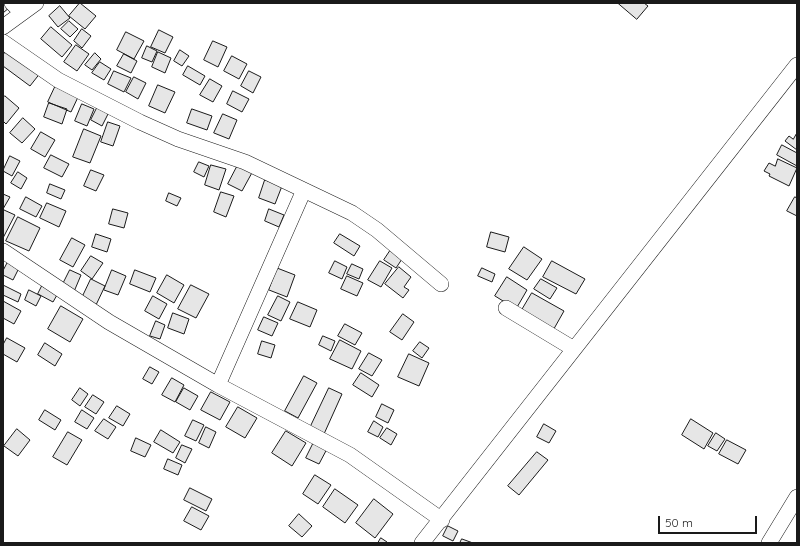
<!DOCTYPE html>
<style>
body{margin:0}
#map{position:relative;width:800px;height:546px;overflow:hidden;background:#fff;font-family:Quicksand,sans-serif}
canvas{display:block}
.frame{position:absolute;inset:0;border:4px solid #1a1a1a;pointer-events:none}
.scale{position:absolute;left:658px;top:516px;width:99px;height:18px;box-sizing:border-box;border:2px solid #1a1a1a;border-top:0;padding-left:5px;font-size:12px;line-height:14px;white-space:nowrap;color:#1a1a1a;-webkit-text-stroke:3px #fff;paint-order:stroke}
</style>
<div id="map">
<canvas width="800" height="546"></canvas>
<div class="frame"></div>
<div class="scale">50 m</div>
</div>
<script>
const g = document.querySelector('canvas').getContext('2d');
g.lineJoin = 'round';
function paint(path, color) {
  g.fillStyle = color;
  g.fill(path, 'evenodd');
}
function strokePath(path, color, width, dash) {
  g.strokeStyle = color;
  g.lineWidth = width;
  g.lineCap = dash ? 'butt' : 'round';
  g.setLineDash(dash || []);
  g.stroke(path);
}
const building = new Path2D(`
 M3 3H7L10 7 3 13Z
 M80 3 96 16 85 29 69 16Z
 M618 3H644L648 6 637 19Z
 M60 6 70 18 58 27 49 16Z
 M69 21 78 29 70 37 61 29Z
 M51 27 72 45 62 57 41 39Z
 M82 29 91 36 82 48 74 41Z
 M159 30 173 37 165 53 151 47Z
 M126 32 144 41 134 59 117 50Z
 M213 41 227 47 218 67 204 60Z
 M76 45 89 54 77 71 64 62Z
 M147 46 157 51 152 62 142 58Z
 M8 49 41 72 30 86 3 66V55Z
 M180 50 189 56 182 66 174 61Z
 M158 52 171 58 165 73 152 67Z
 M95 53 101 59 92 70 85 65Z
 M124 54 137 61 131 73 117 66Z
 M232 56 247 64 239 79 224 71Z
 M100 62 111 69 104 80 92 73Z
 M188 66 205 76 200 85 183 75Z
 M114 71 131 78 124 92 108 84Z
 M249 71 261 77 253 93 241 86Z
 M134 77 146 83 138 99 126 92Z
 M210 79 222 86 213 102 200 95Z
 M56 85 79 95 71 112 48 102Z
 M158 85 175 92 165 113 149 106Z
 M233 91 249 99 242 112 227 104Z
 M5 96 19 108 6 124 3 121V98Z
 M49 103 67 109 62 124 44 117Z
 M82 104 94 109 87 126 75 121Z
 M99 104 110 110 102 126 91 120Z
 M192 109 212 116 207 130 187 123Z
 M223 114 237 120 229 139 214 133Z
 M23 118 35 129 22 143 10 133Z
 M108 122 120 126 113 146 101 142Z
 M84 129 101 136 90 163 73 157Z
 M41 132 55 140 45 157 31 149Z
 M797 133V150L785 141 789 136 793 139Z
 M782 145 797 153V166L777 155Z
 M51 155 69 164 62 177 44 168Z
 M10 156 20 161 12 176 3 171Z
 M778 159 797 168 789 186 769 176 770 174 764 171 769 163 775 166Z
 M240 161 254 169 242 191 228 184Z
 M199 162 209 166 204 177 194 172Z
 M211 165 226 169 219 190 205 185Z
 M91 170 104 175 96 191 84 186Z
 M18 172 27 178 21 189 11 183Z
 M265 180 282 186 275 204 259 198Z
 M50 184 65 190 61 199 47 193Z
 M221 192 234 196 226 217 214 212Z
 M169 193 181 198 177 206 166 201Z
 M3 194 10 197 3 209Z
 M26 197 42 206 36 217 20 209Z
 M795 197 797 198V216L787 211Z
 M47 203 66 211 59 227 40 218Z
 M113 209 128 213 124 228 109 224Z
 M269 209 284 215 279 227 265 221Z
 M4 210 15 215 3 238V212Z
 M18 217 40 228 29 251 6 241Z
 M491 232 509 237 505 252 487 247Z
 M96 234 111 239 107 252 92 247Z
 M340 234 360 246 354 256 334 243Z
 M72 238 85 245 73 267 60 260Z
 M524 247 542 259 527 280 509 269Z
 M392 248 404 256 396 268 384 260Z
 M91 256 103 263 92 279 81 271Z
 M10 258 21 264 13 280 3 275V271Z
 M335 261 347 267 342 279 329 273Z
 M380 261 392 268 381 287 368 280Z
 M552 261 585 279 576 294 543 277Z
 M352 264 363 269 359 279 347 274Z
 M399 267 411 277 404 287 409 290 403 298 385 284Z
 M277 268 295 275 287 297 269 290Z
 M482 268 495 274 492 282 478 276Z
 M70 270 81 275 73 294 61 288Z
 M112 270 126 276 118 295 104 290Z
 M135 270 156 278 150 292 130 284Z
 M167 275 184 285 174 303 157 293Z
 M347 276 363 283 357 296 341 289Z
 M507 277 527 290 516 309 495 296Z
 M91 279 105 286 96 305 82 298Z
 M541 279 557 288 550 299 534 289Z
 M3 285 21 294 18 302 3 295Z
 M191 285 209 294 196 318 178 309Z
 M42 286 57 295 53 302 38 294Z
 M29 290 41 296 36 306 25 300Z
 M532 293 564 311 551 334 519 315Z
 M153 296 167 304 159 319 145 311Z
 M278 296 290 302 281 321 268 315Z
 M3 301 21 311 14 324 3 318Z
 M298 302 317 310 310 327 290 319Z
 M61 306 83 319 70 342 48 329Z
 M173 313 189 319 184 334 168 328Z
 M403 314 414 322 402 340 390 332Z
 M264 317 278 323 272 336 258 330Z
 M156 321 165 325 160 339 150 336Z
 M345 324 362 333 355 345 338 336Z
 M323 336 335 341 331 351 319 345Z
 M7 338 25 348 17 362 3 354V345Z
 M340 340 361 351 352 369 330 359Z
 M262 341 275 345 271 358 258 354Z
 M420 342 429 348 422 358 413 351Z
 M45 343 62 354 55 366 38 355Z
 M369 353 382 360 372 376 359 369Z
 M409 354 429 363 419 386 398 377Z
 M150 367 159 372 152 384 143 379Z
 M361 373 379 385 372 397 353 385Z
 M304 376 317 383 298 418 285 411Z
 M172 378 184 385 175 402 162 395Z
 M80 388 88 394 80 406 72 400Z
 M184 388 198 396 190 410 176 402Z
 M329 388 342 394 324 434 310 428Z
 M211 392 230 402 220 420 201 410Z
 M93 395 104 402 96 414 85 407Z
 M382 404 394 410 388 423 376 417Z
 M117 406 130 414 123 426 109 418Z
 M238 407 257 418 245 438 226 427Z
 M45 410 61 420 55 430 39 420Z
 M82 410 94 418 87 429 75 422Z
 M104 419 116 427 108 439 95 431Z
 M691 419 713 433 704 449 682 435Z
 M193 420 204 425 196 441 185 436Z
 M374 421 383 427 378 437 368 432Z
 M544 424 556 431 549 443 537 437Z
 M206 427 216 432 209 448 199 443Z
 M387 428 397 434 391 445 380 438Z
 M17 429 30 440 18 456 4 446Z
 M161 430 180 442 173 453 154 442Z
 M286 431 306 443 292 466 272 453Z
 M68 432 82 440 67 465 53 457Z
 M716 433 725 439 717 451 708 446Z
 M136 438 151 445 145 457 131 451Z
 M315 440 328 447 319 464 306 458Z
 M727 440 746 450 738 464 719 454Z
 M182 445 192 449 185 463 176 458Z
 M537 452 548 460 519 495 508 486Z
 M168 459 182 465 178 475 164 469Z
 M315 475 331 485 318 504 303 494Z
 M190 488 212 499 206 511 184 500Z
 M335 489 358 505 345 523 323 507Z
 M374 499 393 514 375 538 356 523Z
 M192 507 209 516 201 530 184 521Z
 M299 514 312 526 302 537 289 526Z
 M448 526 458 531 453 541 443 536Z
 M381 538 387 542V543H378Z
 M462 539 473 543H460Z`);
const minor = new Path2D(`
 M12 3 22 13
 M3 27 36 3
 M3 42 58 80 140 122 178 139 245 162 352 213 377 230 441 284
 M3 251 109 322 218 385 350 455 442 520
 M506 308 574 349
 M218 385 304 190
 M422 543 797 65
 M769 543 797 497`);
paint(building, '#e6e6e6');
strokePath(building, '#1a1a1a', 1);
strokePath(minor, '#1a1a1a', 16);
strokePath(minor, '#fff', 15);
</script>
